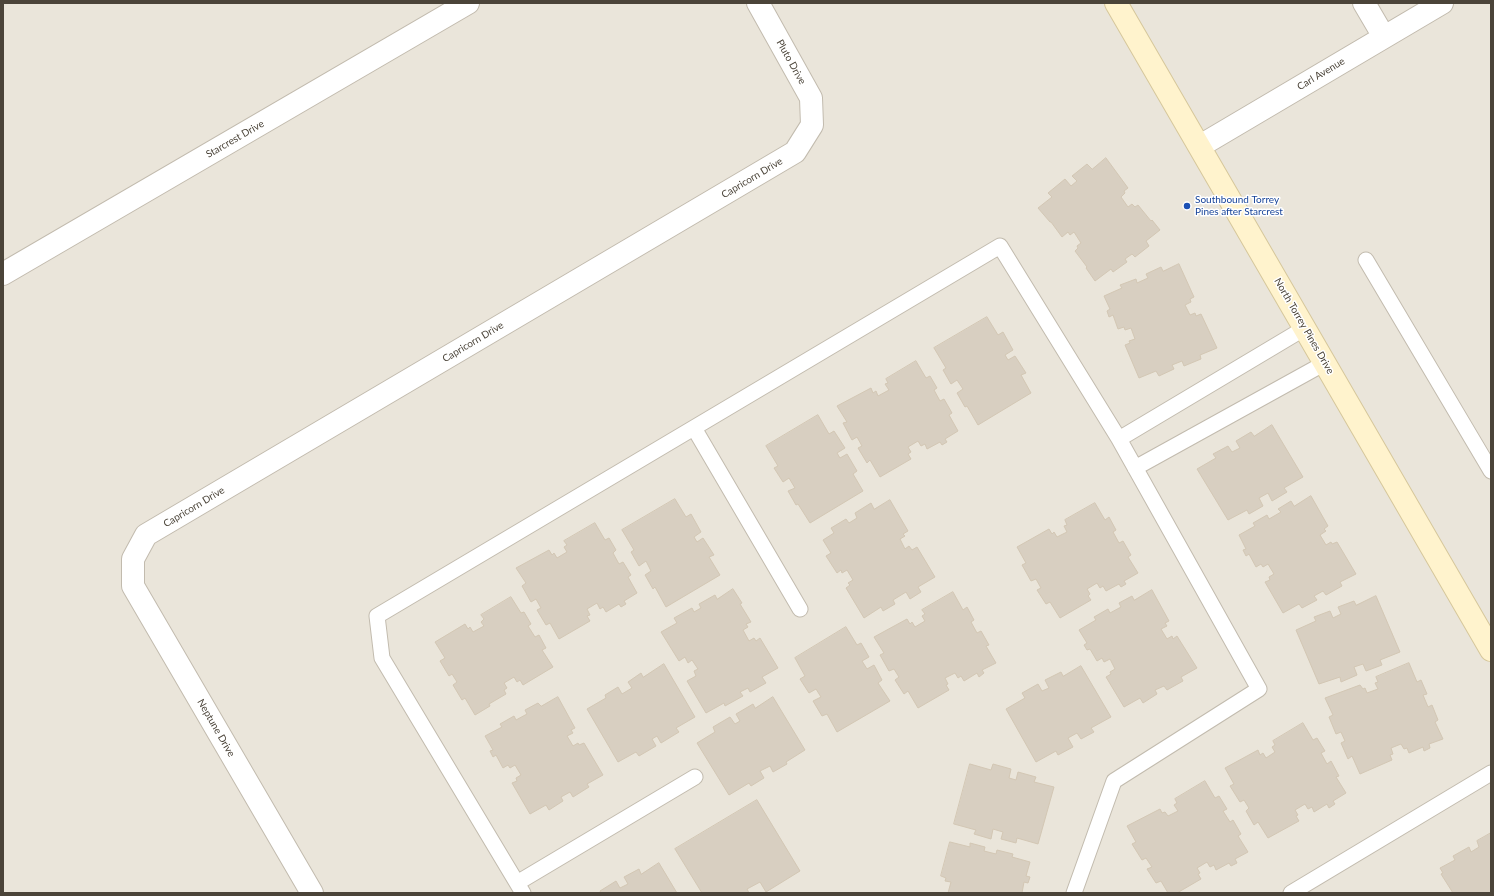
<!DOCTYPE html>
<style>
body{margin:0}
#map{position:relative;width:1494px;height:896px;overflow:hidden;background:#f6f3ec;font-family:Lato,sans-serif}
canvas{display:block}
.frame{position:absolute;inset:0;border:4px solid #4b4439;pointer-events:none}
</style>
<div id="map">
<canvas width="1494" height="896"></canvas>
<div class="frame"></div>
</div>
<script>
const g = document.querySelector('canvas').getContext('2d');
g.lineJoin = 'round';
function paint(path, color) {
  g.fillStyle = color;
  g.fill(path, 'evenodd');
}
function strokePath(path, color, width, dash) {
  g.strokeStyle = color;
  g.lineWidth = width;
  g.lineCap = dash ? 'butt' : 'round';
  g.setLineDash(dash || []);
  g.stroke(path);
}
function drawText(font, color, halo, rows, align = 'center') {
  g.font = font + ' Lato,sans-serif';
  g.lineWidth = 3;
  g.setLineDash([]);
  g.textBaseline = 'middle';
  g.strokeStyle = halo;
  g.fillStyle = color;
  for (const [text, x, y, turn = 0] of rows) {
    g.save();
    g.translate(x, y);
    g.rotate((+turn || 0) * Math.PI / 180);
    g.textAlign = isNaN(turn) ? turn : align;
    if (halo) g.strokeText(text, 0, 0);
    g.fillText(text, 0, 0);
    g.restore();
  }
}
const residential = new Path2D(`
 M3 3H1491V893H3Z`);
const building = new Path2D(`
 M1106 158 1128 188 1124 191 1125 193 1121 197 1128 207 1132 204 1135 207 1138 205 1151 221 1152 220 1160 230 1146 241 1149 246 1135 257 1132 254 1125 259 1127 262 1113 272 1111 269 1095 281 1086 268 1087 267 1075 251 1078 248 1077 246 1081 243 1074 232 1070 235 1068 232 1062 237 1051 222H1050L1038 208 1052 197 1048 193 1065 179 1071 186 1077 181 1072 176 1087 164 1092 169Z
 M1179 264 1194 297 1190 299 1191 302 1185 305 1190 315 1195 313 1196 316 1201 314 1217 348 1200 355 1201 359 1184 366 1182 361 1172 365 1174 369 1159 376 1156 371 1139 378 1125 345 1130 343 1129 341 1135 339 1131 328 1125 330 1124 327 1118 329 1113 315 1109 317 1107 311 1110 309 1104 296 1122 288 1120 285 1136 279 1137 283 1148 278 1146 274 1161 267 1163 271Z
 M987 317 998 335 1003 332 1013 350 1005 355 1008 360 1015 356 1026 373 1021 375 1031 393 978 425 967 406 965 407 957 393 963 389 957 380 951 384 943 370 946 368 934 348Z
 M916 361 926 378 930 376 937 388 934 390 940 401 944 399 952 413 949 415 958 431 945 439 947 442 942 445 940 442 927 449 925 444 921 446 918 441 908 447 911 452 908 454 911 459 880 477 870 460 867 463 858 448 862 446 857 437 852 440 843 423 847 422 837 406 871 388 873 393 876 391 878 396 889 390 885 384 888 383 886 379Z
 M818 415 829 434 834 431 845 448 837 453 840 458 847 454 857 471 853 474 863 491 810 523 798 504 796 505 788 491 795 488 789 478 783 482 774 468 778 466 766 446Z
 M1272 425 1303 477 1284 488 1287 492 1272 501 1268 493 1259 498 1263 506 1249 514 1247 510 1228 520 1197 469 1216 458 1213 454 1228 446 1232 452 1240 448 1236 441 1251 432 1254 436Z
 M1311 496 1328 526 1324 529 1326 531 1320 535 1326 545 1331 542 1332 544 1337 542 1356 574 1340 582 1342 586 1326 595 1323 591 1314 596 1317 600 1302 608 1299 604 1283 613 1265 582 1270 580 1269 577 1274 574 1268 564 1263 567 1261 564 1256 567 1249 554 1246 556 1243 550 1246 549 1239 535 1255 526 1253 523 1267 515 1269 519 1281 512 1278 509 1291 501 1294 506Z
 M675 499 686 517 691 514 701 532 694 537 697 542 703 538 714 555 709 557 720 575 666 607 655 587 653 589 645 575 651 571 646 561 639 566 631 552 634 550 622 530Z
 M890 500 908 531 903 534 905 536 900 539 905 549 909 546 912 550 917 547 935 577 918 587 921 592 910 599 906 592 893 600 895 604 883 611 881 607 864 618 846 588 850 585 848 583 853 580 847 570 842 573 841 570 837 573 826 556 831 553 823 540 834 533 831 528 846 519 849 523 857 518 855 513 871 503 874 509Z
 M1095 503 1105 520 1109 517 1116 530 1113 532 1119 543 1123 541 1131 555 1128 557 1138 573 1124 581 1126 584 1121 587 1119 584 1106 591 1103 586 1100 588 1097 583 1087 589 1090 594 1088 596 1091 600 1060 618 1050 602 1046 604 1037 590 1041 588 1036 579 1031 581 1022 565 1026 563 1017 547 1049 529 1052 534 1054 532 1057 537 1067 532 1064 526 1067 525 1065 520Z
 M595 523 605 540 609 538 616 550 613 553 619 564 623 562 631 575 628 577 637 593 624 601 626 604 621 607 619 604 606 612 603 607 600 609 597 603 587 609 590 615 587 616 590 621 559 639 550 623 546 625 537 610 541 608 536 599 531 602 522 586 526 583 516 568 549 550 552 555 554 553 557 558 567 552 564 547 567 545 564 541Z
 M733 589 742 603 740 604 751 622 746 624 748 627 743 630 749 641 754 638 756 641 760 638 778 668 762 677 766 683 750 692 748 688 740 692 743 696 725 706 724 703 706 713 687 681 696 676 694 671 698 669 692 660 688 663 685 657 679 661 661 632 677 623 674 618 692 608 694 612 701 608 699 604 715 595 717 599Z
 M1152 590 1169 621 1165 623 1167 626 1161 629 1167 639 1172 636 1173 639 1177 636 1197 668 1181 677 1183 681 1167 690 1164 686 1155 690 1157 694 1143 703 1140 698 1124 707 1106 677 1111 674 1110 672 1115 669 1110 659 1104 662 1102 658 1097 661 1090 649 1087 650 1084 645 1087 643 1079 630 1096 620 1094 617 1108 609 1110 613 1121 607 1119 603 1132 596 1134 600Z
 M953 592 963 610 967 607 974 620 971 622 977 633 981 631 989 645 986 646 996 663 982 670 984 673 979 677 977 673 964 681 961 676 958 678 955 673 945 678 948 684 946 685 949 690 918 708 908 691 904 694 895 680 899 677 894 669 889 671 880 655 884 653 874 637 907 619 910 624 912 622 915 627 925 621 922 616 925 614 922 610Z
 M1376 596 1400 652 1380 660 1382 665 1366 671 1363 664 1354 667 1357 675 1341 682 1340 677 1319 684 1296 630 1316 621 1314 617 1330 611 1333 618 1341 614 1338 607 1354 601 1356 605Z
 M511 597 521 613 524 612 531 624 528 626 535 637 539 635 546 648 542 650 553 667 523 685 520 680 517 682 514 677 504 683 507 688 504 690 506 694 489 704 490 706 475 715 465 698 462 700 453 685 457 682 452 674 449 676 440 661 445 658 435 642 465 624 468 629 470 627 473 632 484 626 481 622 484 619 481 615Z
 M846 627 857 645 861 643 869 657 862 661 867 669 874 665 882 680 878 683 890 701 837 732 827 714 822 716 813 701 821 697 816 689 809 693 800 679 805 676 795 658Z
 M1409 663 1417 682 1421 680 1427 694 1423 695 1428 707 1432 705 1438 720 1435 722 1443 739 1429 744 1430 748 1424 751 1423 747 1409 753 1407 748 1404 749 1401 744 1391 748 1393 754 1390 755 1392 760 1360 774 1352 756 1348 759 1341 743 1345 741 1341 732 1336 734 1329 717 1333 715 1325 698 1360 685 1363 689 1365 688 1367 693 1378 689 1375 683 1378 682 1376 677Z
 M664 664 695 717 676 728 679 732 661 743 657 736 652 739 656 746 639 756 636 752 618 762 587 709 606 698 605 695 618 687 622 694 632 688 628 682 641 673 643 677Z
 M1081 666 1111 717 1091 728 1094 732 1081 739 1077 733 1068 738 1073 747 1058 755 1056 751 1036 762 1006 709 1025 698 1022 693 1038 684 1042 691 1049 688 1045 680 1061 672 1063 676Z
 M558 697 575 728 571 730 573 733 567 736 573 746 578 743 579 745 584 743 603 775 587 784 589 787 573 797 570 792 561 797 563 801 549 810 546 805 530 814 512 783 517 781 516 778 521 775 515 765 510 768 508 765 503 768 496 755 493 757 490 751 493 750 485 736 502 727 500 724 514 716 516 720 527 714 525 710 538 703 541 706Z
 M773 697 805 750 786 762 787 764 773 772 770 766 760 771 764 778 751 786 749 783 729 795 697 743 715 732 713 727 730 717 735 724 740 721 736 714 753 704 755 708Z
 M1303 723 1313 740 1317 738 1325 751 1321 753 1327 764 1331 761 1339 776 1336 777 1346 793 1333 801 1335 804 1329 808 1327 804 1314 812 1312 807 1308 809 1305 804 1295 810 1298 815 1296 816 1299 821 1268 838 1258 822 1254 825 1246 811 1249 808 1244 800 1240 802 1230 786 1234 784 1225 768 1258 750 1260 755 1263 753 1266 758 1275 752 1272 747 1275 745 1273 741Z
 M970 764 991 770 993 764 1011 769 1009 778 1016 780 1018 772 1036 777 1034 782 1054 787 1038 844 1017 838 1016 843 1001 839 1003 832 993 829 991 839 974 834 976 830 954 824Z
 M1205 781 1215 798 1219 796 1227 809 1223 811 1230 822 1233 820 1241 834 1238 836 1248 852 1235 859 1237 863 1231 866 1229 863 1216 870 1214 865 1210 867 1207 862 1197 868 1200 873 1198 874 1201 879 1177 893H1168L1161 881 1156 883 1147 869 1152 867 1146 858 1142 860 1132 844 1136 842 1127 826 1160 809 1162 813 1165 812 1168 816 1178 811 1174 805 1177 803 1175 799Z
 M757 800 800 871 766 892 760 882 747 889 749 893H702L675 849Z
 M1491 833V893H1453L1441 874 1443 873 1440 868 1455 860 1453 856 1469 847 1471 852 1479 847 1477 841Z
 M950 842 970 847V843L985 847 984 851 996 854 997 850 1013 854 1012 857 1030 862 1026 876 1030 877 1028 883 1024 882 1022 893H948L951 882 945 881 946 878 941 876Z
 M659 863 677 893H601L600 891 616 881 620 888 628 884 624 877 639 869 641 874Z`);
const lane = new Path2D(`
 M1366 260 1491 471
 M694 428 800 609
 M1119 439 1305 328
 M1135 468 1325 363
 M517 883 695 777
 M523 893 382 658 377 616 1000 246 1119 439 1259 689 1114 781 1074 893
 M1291 893 1491 773`);
const street = new Path2D(`
 M1364 3 1384 37
 M1200 146 1442 3
 M3 274 468 3
 M312 893 133 586V559L146 535 795 152 812 125 811 98 758 3`);
const secondary = new Path2D(`
 M1116 3 1491 650`);
const markers = [
 [1187,206,4,"#1a4fb4"]
];
const streetNames = [
 ["Pluto Drive",791,62,61],
 ["Carl Avenue",1321,74,-31],
 ["Starcrest Drive",235,139,-30],
 ["Capricorn Drive",752,178,-31],
 ["North Torrey Pines Drive",1304,326,60],
 ["Capricorn Drive",473,342,-31],
 ["Capricorn Drive",194,507,-31],
 ["Neptune Drive",216,728,60]
];
const transitNames = [
 ["Southbound Torrey",1195,200],
 ["Pines after Starcrest",1195,212]
];
paint(residential, '#eae5da');
paint(building, '#d8cfc1');
strokePath(building, '#d3c7b4', 1);
strokePath(lane, '#c2bbae', 17);
strokePath(street, '#c2bbae', 24);
strokePath(secondary, '#d6c79b', 24);
strokePath(lane, '#fff', 15);
strokePath(street, '#fff', 22);
strokePath(secondary, '#fff3cd', 22);
for (const [x, y, r, color] of markers) {
  const dot = new Path2D();
  dot.arc(x, y, r, 0, 2 * Math.PI);
  g.fillStyle = color;
  g.fill(dot);
  strokePath(dot, '#fff', 1.5);
}
drawText('10px', '#4b4439', '#fff', streetNames);
drawText('10px', '#164399', '#fff', transitNames, 'left');
</script>
